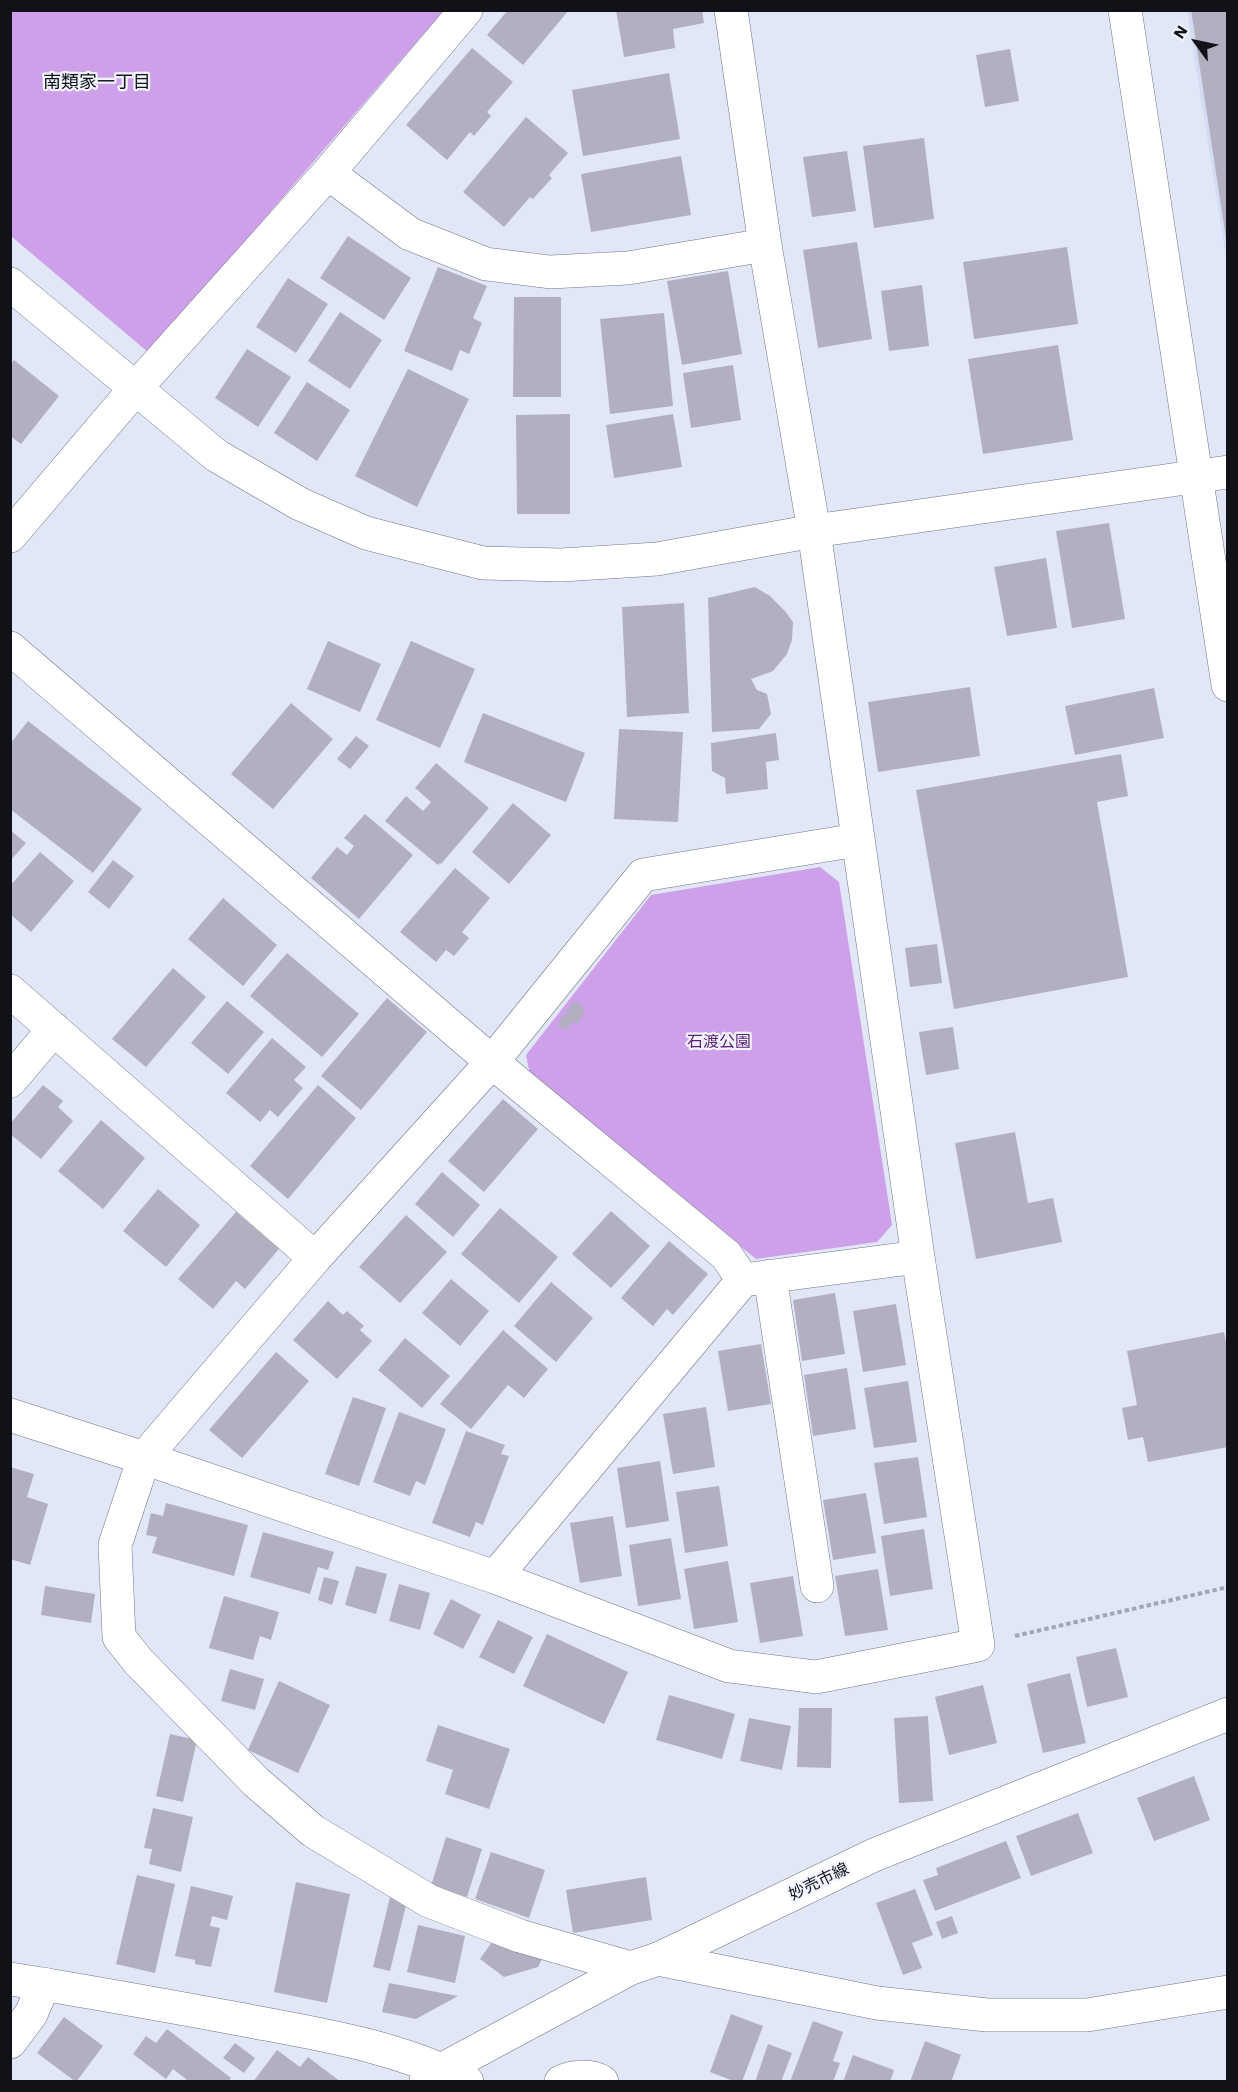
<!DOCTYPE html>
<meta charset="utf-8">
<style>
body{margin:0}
#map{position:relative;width:1238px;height:2092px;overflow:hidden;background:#e2e7f8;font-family:"Work Sans",sans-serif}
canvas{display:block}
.frame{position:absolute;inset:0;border:12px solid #111218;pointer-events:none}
.north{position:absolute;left:1166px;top:12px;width:60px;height:60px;-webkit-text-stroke:4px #f1f4ff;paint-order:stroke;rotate:303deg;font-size:16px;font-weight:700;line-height:24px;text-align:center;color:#111218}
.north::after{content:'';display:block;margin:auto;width:21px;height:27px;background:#111218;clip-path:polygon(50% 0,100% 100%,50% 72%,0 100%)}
</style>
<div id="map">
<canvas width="1238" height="2092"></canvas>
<div class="frame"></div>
<div class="north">N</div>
</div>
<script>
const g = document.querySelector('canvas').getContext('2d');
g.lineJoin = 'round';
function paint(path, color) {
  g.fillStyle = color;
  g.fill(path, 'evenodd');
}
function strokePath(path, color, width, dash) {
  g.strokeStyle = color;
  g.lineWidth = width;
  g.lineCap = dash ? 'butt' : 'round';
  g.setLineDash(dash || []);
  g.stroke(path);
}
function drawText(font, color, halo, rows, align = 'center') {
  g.font = font + ' "Work Sans","Noto Sans JP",sans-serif';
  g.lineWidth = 4.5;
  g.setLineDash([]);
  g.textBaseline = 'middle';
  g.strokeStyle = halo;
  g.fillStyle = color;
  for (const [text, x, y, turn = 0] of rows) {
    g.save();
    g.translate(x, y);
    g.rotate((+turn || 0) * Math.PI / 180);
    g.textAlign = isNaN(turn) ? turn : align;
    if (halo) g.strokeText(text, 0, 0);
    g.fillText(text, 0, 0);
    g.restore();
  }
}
const built = new Path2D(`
 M1187 11H1227V264Z`);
const green = new Path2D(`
 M11 11H443L149 353 11 236Z
 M820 867 839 882 892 1225 877 1242 756 1259 530 1075 526 1055 651 895Z`);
const building = new Path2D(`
 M508 10H569L523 65 487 35Z
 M616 10H702L704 23 673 29 675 48 624 57Z
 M1191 10H1228V238H1226Z
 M472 48 513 82 487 112 491 116 474 136 470 132 447 160 406 125Z
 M1010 49 1019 101 985 107 976 55Z
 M669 73 680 139 583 156 572 90Z
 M526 117 568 153 549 175 552 178 533 199 530 197 504 227 463 192Z
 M924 138 934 219 874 228 863 146Z
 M847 151 856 211 812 217 803 157Z
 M681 156 691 215 591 232 581 174Z
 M348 236 411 278 384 320 320 278Z
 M857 242 872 339 818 348 803 250Z
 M1067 247 1078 324 974 339 963 262Z
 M438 267 487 286 473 318 482 323 469 354 460 350 452 371 404 351Z
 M728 271 742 354 682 365 667 281Z
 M288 278 328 304 296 353 256 327Z
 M922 285 929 346 889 351 881 291Z
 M514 297H561V397H513Z
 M340 312 382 340 350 389 308 361Z
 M664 313 673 406 610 414 600 319Z
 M1058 345 1073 440 983 454 968 359Z
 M247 349 291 377 258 427 215 398Z
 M14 360 59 396 21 444 10 436V365Z
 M733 365 741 420 691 428 683 373Z
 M408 369 469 399 417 507 355 476Z
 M307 382 350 410 317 461 274 433Z
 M570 414V514H517L516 415Z
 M673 414 682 467 614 478 606 425Z
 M1109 523 1125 619 1072 628 1056 531Z
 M1046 558 1057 628 1007 636 994 567Z
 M755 587 770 596 785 611 793 622 792 640 787 654 773 671 751 679 757 690 767 694 771 714 759 729 712 732 708 598Z
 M684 603 689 713 627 717 622 607Z
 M328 641 381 664 360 712 307 689Z
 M411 641 475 669 440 748 376 720Z
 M970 687 980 756 878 772 868 702Z
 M1154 688 1164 738 1075 755 1065 706Z
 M291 703 333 739 273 809 231 774Z
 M483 713 585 753 566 802 464 762Z
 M28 721 142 809 93 873 10 809V744Z
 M619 729 683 732 678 822 614 819Z
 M776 733 779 760 766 762 768 789 726 794 725 778 712 771 711 743Z
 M356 736 369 746 350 769 337 759Z
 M1121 754 1128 796 1097 802 1128 977 954 1009 916 790Z
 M436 763 489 808 441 864 440 863 438 865 385 821 406 796 423 811 431 802 415 788Z
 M513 803 551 835 509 884 472 852Z
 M365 814 413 855 359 919 311 878 337 847 347 855 354 846 344 838Z
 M10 830 26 843 10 861Z
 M40 852 74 881 31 932 10 914V886Z
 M113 860 134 876 109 909 88 892Z
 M455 868 490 898 462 932 469 938 454 956 446 950 436 962 400 932Z
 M223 898 277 945 243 986 188 939Z
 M937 944 942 983 910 987 905 948Z
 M287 953 359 1014 322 1057 250 996Z
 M173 968 206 997 146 1067 112 1039Z
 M387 998 427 1032 361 1110 321 1076Z
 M227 1001 264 1032 228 1074 191 1043Z
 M574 1001 583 1007 582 1009 585 1012 577 1024 573 1021 566 1030 557 1025Z
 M953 1027 959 1069 926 1075 919 1032Z
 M272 1038 306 1067 294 1080 303 1088 278 1117 270 1110 260 1122 226 1093Z
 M43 1085 63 1101 58 1107 73 1121 41 1159 10 1134V1124Z
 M318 1085 356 1118 288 1199 250 1166Z
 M503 1099 538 1129 484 1192 448 1161Z
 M101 1120 145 1158 103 1209 58 1171Z
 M1015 1132 1028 1203 1053 1198 1062 1242 976 1259 955 1143Z
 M442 1172 480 1205 453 1237 415 1204Z
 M158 1189 200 1225 166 1267 123 1231Z
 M500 1208 558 1257 519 1303 461 1254Z
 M611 1211 650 1246 611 1288 572 1254Z
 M236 1212 279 1249 245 1289 236 1281 213 1309 178 1279Z
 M406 1215 447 1252 400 1303 359 1267Z
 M669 1241 708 1274 673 1315 667 1309 653 1326 621 1298Z
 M451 1279 489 1311 460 1346 422 1313Z
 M551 1282 593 1318 556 1362 514 1326Z
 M835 1293 845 1354 802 1361 793 1300Z
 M328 1301 343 1315 347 1311 364 1326 360 1330 372 1341 337 1379 293 1340Z
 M896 1304 906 1365 863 1372 853 1311Z
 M503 1330 548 1369 524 1398 508 1385 471 1429 440 1404Z
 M1224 1332 1228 1351V1447L1148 1462 1143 1437 1128 1440 1122 1408 1137 1405 1127 1351Z
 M405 1338 450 1376 422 1408 378 1370Z
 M761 1344 771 1404 728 1411 718 1351Z
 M276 1352 309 1381 242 1458 209 1430Z
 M847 1368 856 1429 813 1436 804 1375Z
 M908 1381 917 1442 874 1448 864 1388Z
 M353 1397 386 1408 359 1486 325 1474Z
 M706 1407 715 1467 673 1474 663 1414Z
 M399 1412 446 1429 425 1485 416 1481 410 1496 373 1482Z
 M466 1431 505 1445 501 1454 509 1456 483 1525 476 1522 470 1537 432 1523Z
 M918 1457 927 1517 884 1524 874 1463Z
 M660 1461 669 1521 626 1528 617 1468Z
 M10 1467 34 1474 27 1497 48 1504 30 1565 10 1559Z
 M719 1486 728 1546 685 1553 676 1492Z
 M866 1493 876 1553 833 1560 823 1500Z
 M166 1503 248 1525 234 1576 152 1553 157 1537 146 1535 151 1513 163 1516Z
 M613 1516 622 1576 580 1583 570 1523Z
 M924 1529 933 1589 890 1596 881 1536Z
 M263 1532 334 1552 328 1570 318 1567 310 1594 250 1577Z
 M671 1538 681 1599 638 1606 629 1545Z
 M728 1561 738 1622 694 1629 684 1569Z
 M356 1566 387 1574 376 1614 345 1605Z
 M878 1569 888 1630 845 1636 835 1576Z
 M793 1576 803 1636 760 1643 750 1583Z
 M324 1577 339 1581 332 1605 318 1600Z
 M399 1584 430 1593 420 1630 389 1621Z
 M45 1586 95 1594 91 1623 41 1615Z
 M224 1596 279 1612 271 1640 260 1636 253 1660 209 1648Z
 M451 1599 481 1615 463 1649 433 1634Z
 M498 1620 533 1637 514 1674 479 1657Z
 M547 1634 628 1672 604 1724 523 1686Z
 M1116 1648 1128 1697 1087 1707 1076 1657Z
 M230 1669 264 1679 255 1710 221 1701Z
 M1070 1673 1086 1743 1043 1753 1027 1684Z
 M279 1681 330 1705 298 1773 248 1750Z
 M983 1685 997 1743 949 1755 935 1697Z
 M669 1695 735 1714 722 1759 656 1740Z
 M799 1708H832L831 1768 797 1767Z
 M928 1716 933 1801 899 1803 894 1718Z
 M749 1718 791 1726 782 1770 740 1761Z
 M438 1725 510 1749 489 1809 445 1794 453 1770 426 1761Z
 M170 1734 197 1740 183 1802 156 1796Z
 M1194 1776 1210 1820 1154 1841 1137 1798Z
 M153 1808 193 1817 181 1872 149 1864 152 1849 144 1848Z
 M1078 1813 1093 1853 1031 1876 1016 1836Z
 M446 1837 482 1849 467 1897 431 1886Z
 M1006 1841 1021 1878 935 1911 923 1880 938 1875 936 1868Z
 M491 1852 545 1870 529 1918 475 1899Z
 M137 1875 175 1884 155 1973 116 1964Z
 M646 1877 652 1920 573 1933 566 1890Z
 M296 1882 350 1894 327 2003 274 1992Z
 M191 1886 233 1896 227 1920 212 1916 210 1926 220 1928 211 1967 195 1964V1960L175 1956Z
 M915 1889 933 1935 912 1943 922 1968 903 1975 876 1903Z
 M390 1897 407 1901 390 1971 373 1967Z
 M952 1916 958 1933 942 1939 936 1922Z
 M418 1925 465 1936 455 1983 407 1972Z
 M494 1939 543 1957 538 1967 504 1977 480 1959Z
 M389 1983 458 1996 416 2019 382 2012Z
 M731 2014 763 2026 742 2082H736L710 2072Z
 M64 2017 103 2046 76 2082 37 2053Z
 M813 2021 843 2032 833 2061 840 2063 833 2082H790Z
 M167 2029 231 2078 228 2082H186L187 2080 173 2069 166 2079 133 2054 146 2036 156 2043Z
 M925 2041 961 2055 951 2082H910Z
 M235 2043 255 2058 244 2073 223 2058Z
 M768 2044 792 2053 781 2082H755Z
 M277 2050 300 2067 308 2057 341 2082H253Z
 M853 2055 894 2070 890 2082H843Z`);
const path = new Path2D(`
 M1015 1636 1228 1587`);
const minor = new Path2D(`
 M1125 10 1228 685
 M328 173 410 234 486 264 550 272 628 268 765 245
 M10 284 217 456 300 504 366 533 483 563 561 565 657 559 814 531 1228 472
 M10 536 135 389 328 173 466 10
 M10 648 492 1062 726 1255 743 1280
 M10 991 315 1258
 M10 1081 54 1029
 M770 1276 817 1586
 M10 1415 144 1458 495 1577 729 1666 816 1677 978 1645 918 1257 814 531 765 245 731 10
 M495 1577 743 1280 918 1257
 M658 1959 877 2003 987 2015H1087L1228 1992
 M631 1968 520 1936 429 1901 313 1831 256 1782 138 1661 119 1637 115 1545 144 1458 315 1258 492 1062 643 875 857 840
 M10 1979C87 1991 163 2005 239 2019 317 2034 395 2045 467 2082
 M10 2042 31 2014 44 1984
 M561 2082C572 2076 592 2075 602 2082`);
const major = new Path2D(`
 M426 2082 443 2069 631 1968 658 1959 874 1855 1228 1714`);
const parkNames = [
 ["石渡公園",719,1042]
];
const streetNames = [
 ["妙売市線",819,1882,-26]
];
const neighbourhoodNames = [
 ["南類家一丁目",97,83]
];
paint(built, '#d4dcf4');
paint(green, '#cea0e9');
paint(building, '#b2afc0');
strokePath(minor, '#707584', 34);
strokePath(major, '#707584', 34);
strokePath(path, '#a2a6b4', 4, [4.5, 3]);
strokePath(minor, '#fff', 33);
strokePath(major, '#fff', 33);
drawText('16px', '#5b2077', '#f1f4ff', parkNames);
drawText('16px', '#111218', '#f1f4ff', streetNames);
drawText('18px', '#111218', '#f1f4ff', neighbourhoodNames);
</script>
